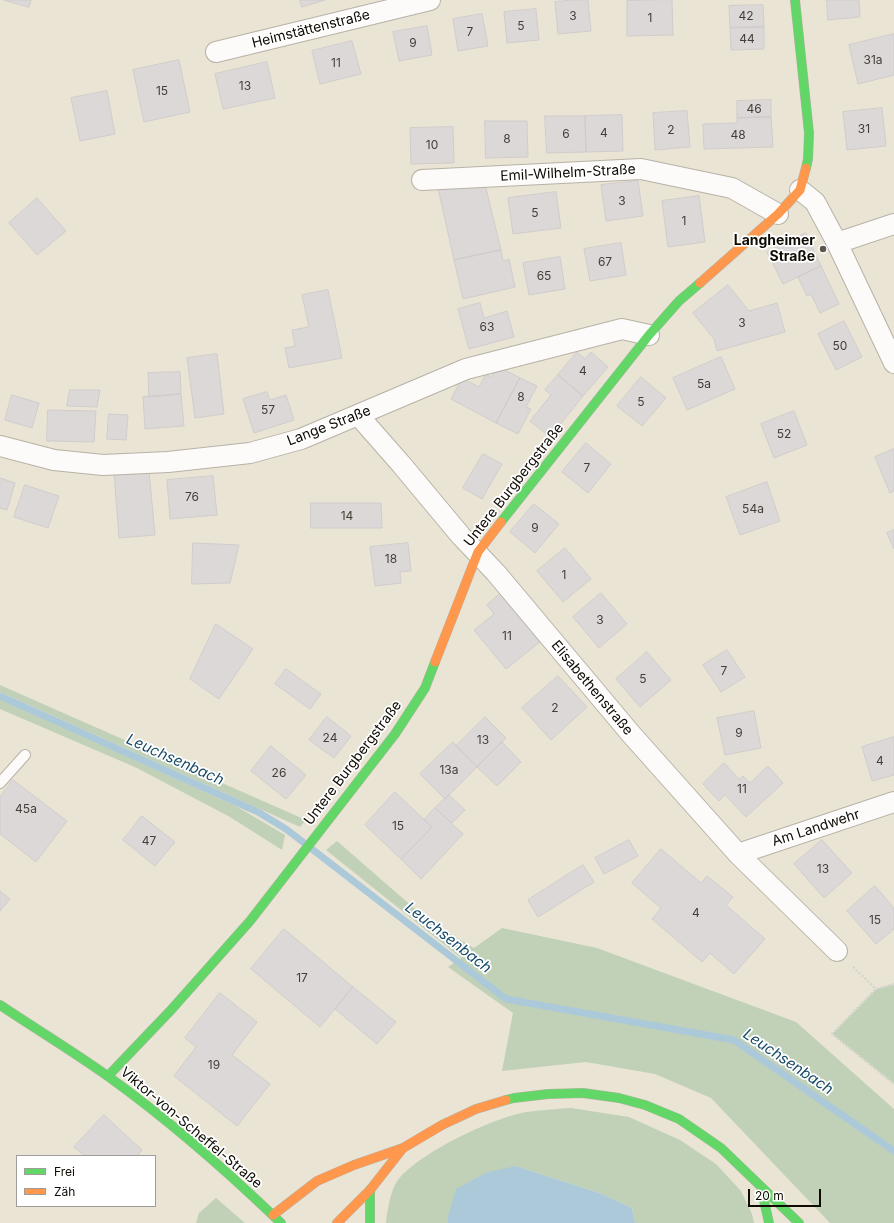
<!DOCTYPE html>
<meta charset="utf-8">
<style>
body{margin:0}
#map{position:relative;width:894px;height:1223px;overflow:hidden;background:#eae4d5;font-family:Inter,sans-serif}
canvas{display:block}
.legend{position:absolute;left:16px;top:1155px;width:140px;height:52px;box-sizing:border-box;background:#fff;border:1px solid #9f9d9a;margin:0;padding:5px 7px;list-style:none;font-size:12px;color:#0f0b03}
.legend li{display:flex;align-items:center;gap:8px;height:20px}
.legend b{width:20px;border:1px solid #9f9d9a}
.scale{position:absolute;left:748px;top:1189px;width:73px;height:18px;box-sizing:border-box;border:2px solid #0f0b03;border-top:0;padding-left:5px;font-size:12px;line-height:14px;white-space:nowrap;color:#0f0b03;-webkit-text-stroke:3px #fff;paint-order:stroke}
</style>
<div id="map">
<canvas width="894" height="1223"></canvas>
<ul class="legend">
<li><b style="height:5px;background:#63d668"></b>Frei</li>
<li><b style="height:5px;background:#ff974d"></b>Zäh</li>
</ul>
<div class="scale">20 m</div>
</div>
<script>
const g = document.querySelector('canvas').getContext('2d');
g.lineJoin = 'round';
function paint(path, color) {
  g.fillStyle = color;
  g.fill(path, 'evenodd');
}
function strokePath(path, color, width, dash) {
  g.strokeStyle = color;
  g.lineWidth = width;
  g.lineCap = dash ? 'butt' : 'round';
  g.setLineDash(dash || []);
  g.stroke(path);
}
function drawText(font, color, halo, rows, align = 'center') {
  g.font = font + ' Inter,sans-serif';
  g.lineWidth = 3.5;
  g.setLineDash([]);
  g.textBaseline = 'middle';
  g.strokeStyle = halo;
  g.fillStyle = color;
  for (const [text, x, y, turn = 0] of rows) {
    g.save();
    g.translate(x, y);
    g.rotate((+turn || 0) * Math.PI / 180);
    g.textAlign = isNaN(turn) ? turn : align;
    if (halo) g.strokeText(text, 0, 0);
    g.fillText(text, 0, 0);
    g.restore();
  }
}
const green = new Path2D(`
 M0 685 306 820 300 827 0 692Z
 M0 699 236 806 285 835 282 850 230 817 137 768 0 709Z
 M337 841 430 922 474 948 502 928 597 948 796 1022 894 1109V1223H830L711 1098 655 1074 586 1062 502 1071 513 1013 448 967 461 958 326 850Z
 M894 984V1084L832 1034 876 989Z
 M571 1108 629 1117 680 1140 716 1164 741 1191 752 1214 754 1223H635L632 1208 602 1194 516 1166 448 1216V1223H386C387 1212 391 1188 398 1180 419 1153 492 1118 526 1112 540 1110 556 1109 571 1108Z
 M216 1198 245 1223H196L199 1213Z`);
const water = new Path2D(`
 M516 1166 602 1194 632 1208 635 1223H448V1216L456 1189 488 1172Z`);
const stream = new Path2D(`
 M0 696 258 812 286 829 506 999 734 1040 894 1151`);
const building = new Path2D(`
 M4 0H31L29 7Z
 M300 0H325L302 7Z
 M574 0H588L591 31 558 34 555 2Z
 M672 0 673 35 627 36V1Z
 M827 0H859L860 17 828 20Z
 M763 5 764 27 730 28 729 6Z
 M536 9 539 40 507 43 504 12Z
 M482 14 488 46 458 51 453 19Z
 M427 26 432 55 399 61 393 32Z
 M764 27V49L731 50 730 28Z
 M894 34V75L858 84 849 45Z
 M352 41 361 74 320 84 312 51Z
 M179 60 190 112 144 122 133 70Z
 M267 62 275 98 223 109 215 74Z
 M107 91 115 134 80 141 71 98Z
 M771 100V117L737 118V101Z
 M882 108 886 146 847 150 843 112Z
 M687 111 690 147 655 150 653 113Z
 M622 115 623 151 586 152 585 116Z
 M545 116H585L586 152 547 153Z
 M771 117 773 147 704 149 703 124 737 123V118Z
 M485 121H527L528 157 486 158Z
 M453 127 454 163 411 164 410 128Z
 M638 181 643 216 606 221 601 185Z
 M485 184 501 250 454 260 438 188Z
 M556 192 561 228 513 234 508 198Z
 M699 196 705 242 668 247 662 201Z
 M37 198 66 231 37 255 9 223Z
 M806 233 821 266 783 284 767 252Z
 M621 243 626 275 590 281 584 249Z
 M501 250 503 261 509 259 515 287 463 299 454 260Z
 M560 257 565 289 529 295 523 263Z
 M821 266 839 304 820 313 811 294 807 296 798 277Z
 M728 285 749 311 777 303 785 332 717 351 714 339 693 313Z
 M328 290 342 358 289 368 285 348 295 346 292 330 309 327 302 295Z
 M480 303 484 318 507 311 514 337 469 349 458 309Z
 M844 321 862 357 836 370 818 334Z
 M577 352 585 359 591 352 608 367 583 396 558 375Z
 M217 354 224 414 195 418 187 358Z
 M721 357 735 389 687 410 673 378Z
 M501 368 520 378 496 423 451 399 462 378 479 387 486 374 491 377 495 370 499 372Z
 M180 372 181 394 149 397 148 373Z
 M558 375 583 396 550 437 530 421 551 395 545 390Z
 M641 377 666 398 642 426 617 406Z
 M520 378 537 386 526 407 531 409 518 434 496 423Z
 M70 390H100L97 407 67 406Z
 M267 392 270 400 286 395 294 420 254 433 243 399Z
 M181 394 184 426 145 429 143 397Z
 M12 395 39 403 32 428 5 420Z
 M48 410 96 411 94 442 47 441Z
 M794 411 807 445 774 458 761 424Z
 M109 414 128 415 126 440 107 439Z
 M586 443 611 464 588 493 562 472Z
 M894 449V491L890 493 875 457Z
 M483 454 502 464 482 499 463 488Z
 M149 471 155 535 119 538 114 473Z
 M213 476 217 515 170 519 167 480Z
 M0 478 15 483 7 510 0 508Z
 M767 482 780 521 740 535 726 497Z
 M25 485 59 496 48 528 14 517Z
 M311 503H381L382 528H311Z
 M534 504 559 524 535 553 510 532Z
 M894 530V549L887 533Z
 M193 543 239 545 230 583 192 584Z
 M408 543 411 571 400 572 401 583 375 586 370 547Z
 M565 548 591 579 563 602 537 571Z
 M501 593 540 642 506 669 474 630 494 614 487 605Z
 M601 593 627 624 599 648 573 617Z
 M216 624 253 649 219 699 190 679Z
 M727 650 745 677 721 692 703 665Z
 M647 652 671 680 640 707 616 679Z
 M286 669 321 694 310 709 275 684Z
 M558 676 587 707 551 740 522 708Z
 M754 711 761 748 725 755 717 718Z
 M327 717 351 736 334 758 309 740Z
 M485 717 506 738 477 767 456 746Z
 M894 737V775L872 781 862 747Z
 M453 742 477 767 445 799 420 774Z
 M502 742 521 762 497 786 477 767Z
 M271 746 306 775 286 799 251 771Z
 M724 763 739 779 743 776 750 783 768 766 783 783 746 817 725 795 719 801 703 784Z
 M13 780 67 821 36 862 0 834V797Z
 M395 792 432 827 401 859 365 825Z
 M449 795 465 810 452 823 435 808Z
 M435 808 463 834 421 879 401 859 432 827 424 820Z
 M142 816 175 842 155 866 123 840Z
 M629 840 638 856 604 874 595 858Z
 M822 840 852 873 824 898 794 864Z
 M661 849 701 883 707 876 733 897 726 905 765 939 734 974 710 953 702 962 652 919 661 908 632 883Z
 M583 865 594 882 538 917 528 900Z
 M875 886 894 908V929L876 944 847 911Z
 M0 891 10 899 0 911Z
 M284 929 353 987 320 1027 251 969Z
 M353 987 396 1022 377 1044 335 1009Z
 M220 993 257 1022 232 1055 270 1084 237 1126 174 1076 196 1047 185 1038Z
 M104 1115 142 1150 137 1156H85L74 1147Z`);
const path = new Path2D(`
 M853 967 876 989
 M894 984 876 989 832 1034 894 1084`);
const lane = new Path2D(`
 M0 783 25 755`);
const street = new Path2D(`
 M216 52 430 0
 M422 180 641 169 732 188 778 214
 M800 190 815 202 837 243 894 363
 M837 243 894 224
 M358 415 401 464 461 536 496 573 631 734 738 854 837 951
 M0 446 54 460 103 465 168 462 250 453 301 439 466 369 622 329 649 335
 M738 854 894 802`);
const fast = new Path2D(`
 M795 0 809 133 808 159 806 168
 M501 522 649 335 679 301 700 283
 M0 1005C36 1029 74 1052 109 1077 170 1121 227 1171 281 1223
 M108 1076 171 1010 250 921 395 734 425 688 435 662
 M506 1100 514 1098 548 1094 583 1093 619 1098 645 1105 679 1119 721 1148 799 1223
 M761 1187 769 1223
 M370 1190V1223`);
const slow = new Path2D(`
 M700 283 778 214 800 190 806 168
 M435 662 478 552 501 522
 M273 1215 317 1181 354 1165 403 1148 442 1125 476 1109 506 1100
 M337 1223 370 1190 403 1148`);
const markers = [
 [823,249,4,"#5c574c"]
];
const numberNames = [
 ["3",573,16],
 ["42",746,16],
 ["1",650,18],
 ["5",521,26],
 ["7",470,32],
 ["44",747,39],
 ["9",413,43],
 ["31a",873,60],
 ["11",336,63],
 ["13",245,86],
 ["15",162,91],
 ["46",754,109],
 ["31",864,129],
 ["2",671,130],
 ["4",604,133],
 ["6",566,134],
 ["48",738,135],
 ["8",507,139],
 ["10",432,145],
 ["3",622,201],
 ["5",535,213],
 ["1",684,221],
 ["67",605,262],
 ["65",544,276],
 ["3",742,323],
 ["63",487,327],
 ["50",840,346],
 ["4",583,371],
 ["5a",704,384],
 ["8",521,397],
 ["5",641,402],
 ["57",268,410],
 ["52",784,434],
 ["7",587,468],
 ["76",192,497],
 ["54a",753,509],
 ["14",347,516],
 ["9",535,528],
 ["18",391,559],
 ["1",564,575],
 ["3",600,620],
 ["11",507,636],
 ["7",724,671],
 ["5",643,679],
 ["2",555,708],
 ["9",739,733],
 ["24",330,738],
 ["13",483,740],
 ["4",880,761],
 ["13a",449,770],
 ["26",279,773],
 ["11",742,789],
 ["45a",26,809],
 ["15",398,826],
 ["47",149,841],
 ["13",823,869],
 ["4",696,913],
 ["15",875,920],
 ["17",302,978],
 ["19",214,1065]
];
const streetNames = [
 ["Heimstättenstraße",311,29,-14],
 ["Emil-Wilhelm-Straße",568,173,-3],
 ["Lange Straße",329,426,-21],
 ["Untere Burgbergstraße",514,485,-52],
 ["Elisabethenstraße",592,688,50],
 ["Untere Burgbergstraße",353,763,-53],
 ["Am Landwehr",816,828,-18],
 ["Viktor-von-Scheffel-Straße",191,1128,40]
];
const poiNames = [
 ["Langheimer",815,241],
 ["Straße",815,257]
];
const waterNames = [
 ["Leuchsenbach",175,760,24],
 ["Leuchsenbach",448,938,38],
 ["Leuchsenbach",788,1062,34]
];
paint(green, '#c0d1b7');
paint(water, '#acc9da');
strokePath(stream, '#acc9da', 7);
paint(building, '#dcd8d7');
strokePath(building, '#cfcccb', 1);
strokePath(lane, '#b7b2a7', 12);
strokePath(street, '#b7b2a7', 22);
strokePath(fast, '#b7b2a7', 10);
strokePath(slow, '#b7b2a7', 10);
strokePath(path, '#d6d4cf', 2.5, [2, 2]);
strokePath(lane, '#fcfbf9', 10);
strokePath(street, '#fcfbf9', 20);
strokePath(fast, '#63d668', 9);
strokePath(slow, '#ff974d', 9);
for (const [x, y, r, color] of markers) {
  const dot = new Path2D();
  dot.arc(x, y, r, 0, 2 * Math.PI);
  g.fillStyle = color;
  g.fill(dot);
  strokePath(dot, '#fff', 1.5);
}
drawText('12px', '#423e38', null, numberNames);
drawText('14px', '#0f0b03', '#fff', streetNames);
drawText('bold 14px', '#0f0b03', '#fff', poiNames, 'right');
drawText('italic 15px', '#154968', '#fff', waterNames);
</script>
